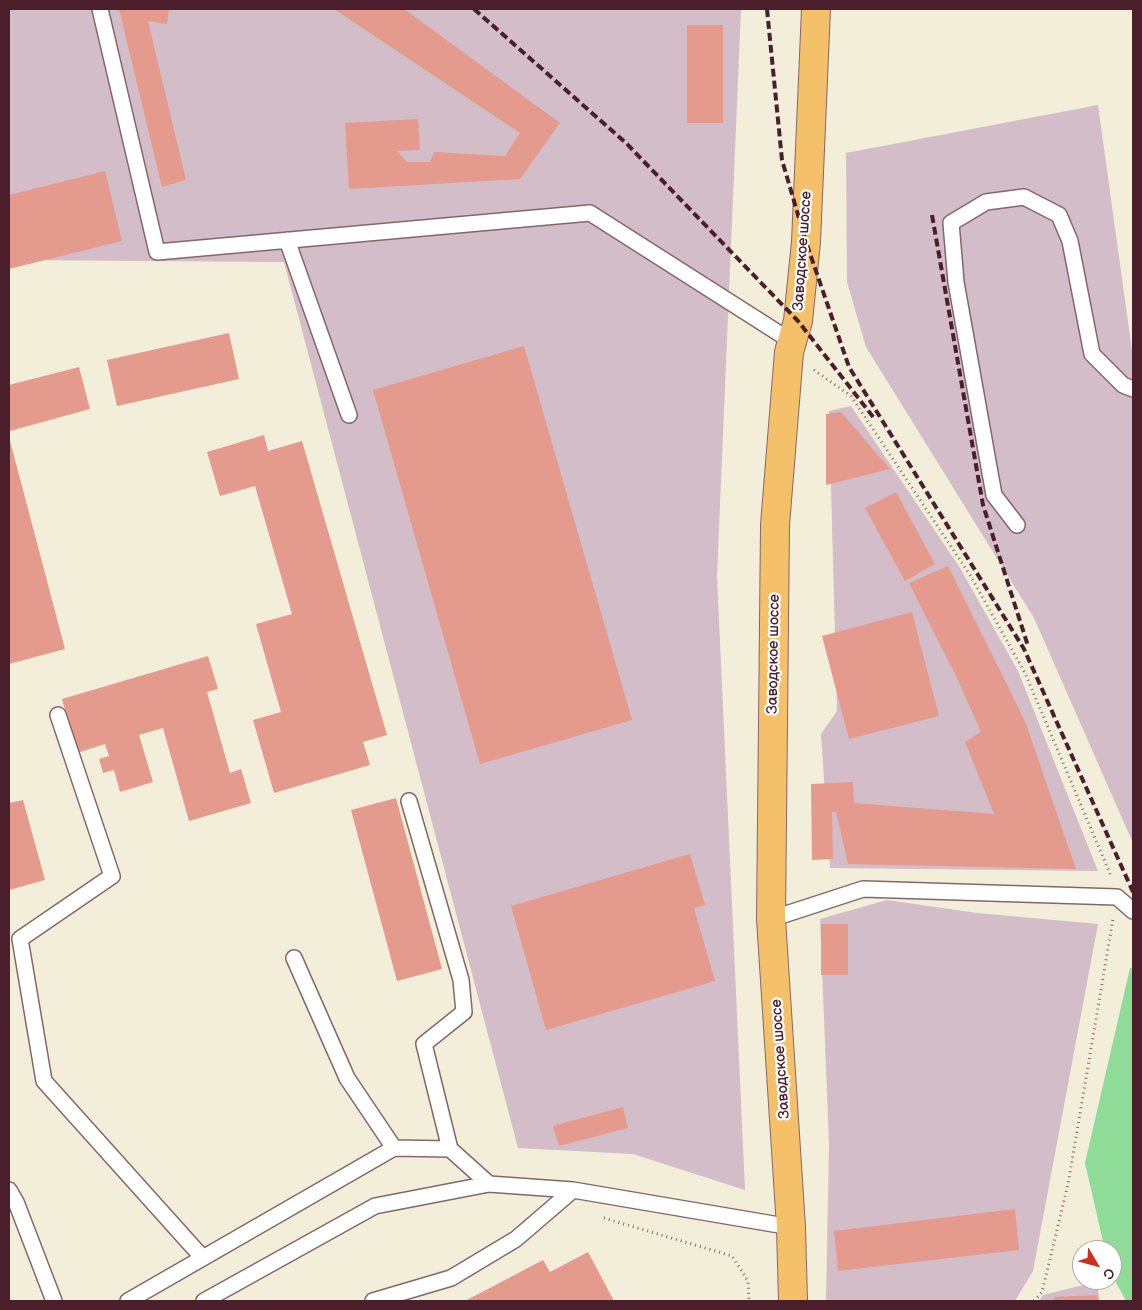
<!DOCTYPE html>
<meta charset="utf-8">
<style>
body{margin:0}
#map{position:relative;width:1142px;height:1310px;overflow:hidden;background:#f3eeda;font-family:"Balsamiq Sans",sans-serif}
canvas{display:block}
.frame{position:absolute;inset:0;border:10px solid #4a1f2b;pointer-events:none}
.north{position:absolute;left:1072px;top:1240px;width:50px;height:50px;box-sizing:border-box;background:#fff;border:1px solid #b7a5aa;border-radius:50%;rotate:127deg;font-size:14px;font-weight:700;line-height:20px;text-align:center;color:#4a1f2b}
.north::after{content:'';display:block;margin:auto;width:18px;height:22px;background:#c8321e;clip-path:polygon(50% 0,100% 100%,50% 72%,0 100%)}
</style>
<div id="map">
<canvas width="1142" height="1310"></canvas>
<div class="frame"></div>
<div class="north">С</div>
</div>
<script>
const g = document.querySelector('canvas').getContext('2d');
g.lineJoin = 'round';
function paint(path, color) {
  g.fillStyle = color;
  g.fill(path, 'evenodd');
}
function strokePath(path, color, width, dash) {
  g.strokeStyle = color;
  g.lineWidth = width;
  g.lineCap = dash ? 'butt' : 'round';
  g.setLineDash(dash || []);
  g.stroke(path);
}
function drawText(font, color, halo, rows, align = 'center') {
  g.font = font + ' "Balsamiq Sans",sans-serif';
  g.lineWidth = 4.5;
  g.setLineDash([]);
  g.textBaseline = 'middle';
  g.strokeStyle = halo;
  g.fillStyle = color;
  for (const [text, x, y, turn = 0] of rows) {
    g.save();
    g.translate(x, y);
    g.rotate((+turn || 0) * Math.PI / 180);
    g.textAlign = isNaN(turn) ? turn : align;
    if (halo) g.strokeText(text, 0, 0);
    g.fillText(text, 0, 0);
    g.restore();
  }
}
const industrial = new Path2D(`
 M9 9H741L717 576 745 1190 633 1154 518 1148 284 262 9 260Z
 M1098 105 1133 358V843L1034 618 866 347 847 282 846 153Z
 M851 406 960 568 1018 671 1098 871 830 868 821 734 837 711 829 411Z
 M887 900 977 913 1098 924 1033 1271 1015 1301H826L829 1143 820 919Z
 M1096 1282 1100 1301H1039L1043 1295Z`);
const green = new Path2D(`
 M1130 968 1133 969V1301H1126L1112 1275V1250H1105L1085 1163Z`);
const building = new Path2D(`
 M119 9H169L167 24 148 21 186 180 162 187Z
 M334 9H404L560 123 520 179 349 189 345 123 418 119 420 150 397 151 407 162H430L434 152 505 156 520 133Z
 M687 25H723V123H687Z
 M105 171 122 241 9 269V195Z
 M229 333 239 379 117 406 107 360Z
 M524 346 632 720 480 764 373 390Z
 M79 367 90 409 10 431 9 385Z
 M841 412 890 469 826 485V414Z
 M264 435 268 451 302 441 387 735 363 742 370 765 274 793 253 720 281 712 256 624 292 614 255 486 220 496 207 452Z
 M9 437 65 649 9 664Z
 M896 492 935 564 905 581 865 508Z
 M948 566 1025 721 1076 869 848 864 836 812H832L833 859 812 860 811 784 853 782 854 803 994 814 965 742 981 732 958 680 909 583Z
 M912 612 939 716 849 739 822 636Z
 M208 656 218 689 207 692 230 773 241 769 251 803 189 821 163 728 139 735 153 782 120 792 114 770 103 773 99 759 109 756 105 744 77 753 62 699Z
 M396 798 442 969 397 981 351 810Z
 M23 800 45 880 9 890V803Z
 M690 854 705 905 694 908 715 981 546 1030 511 906Z
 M821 924H848V975H821Z
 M623 1107 628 1128 559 1146 553 1126Z
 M1015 1209 1019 1250 838 1271 834 1231Z
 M588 1252 614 1301H465L543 1260 550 1272Z
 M1097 1295 1098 1301H1053L1055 1297Z`);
const path = new Path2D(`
 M814 370 851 396 970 575 1025 673 1111 876
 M604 1218 732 1256 748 1281 749 1301
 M1034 1301 1042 1292 1068 1184 1113 919`);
const lane = new Path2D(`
 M100 9 157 252 590 213 791 341
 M287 240 349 415
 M1017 525 994 495 956 282 951 223 986 202 1024 197 1059 215 1070 241 1092 354 1123 385 1133 389
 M58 715 112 876 20 939 44 1081 202 1257
 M409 801 461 980 464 1012 424 1044 450 1149 489 1184
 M771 919 863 889 1117 897 1133 911
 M294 958 347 1078 394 1148 450 1149
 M9 1190 16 1202 54 1301
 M128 1301 394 1148
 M204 1301 375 1206 489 1184 573 1190 791 1227
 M373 1301 451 1278 516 1239 573 1190`);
const primary = new Path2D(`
 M793 1301 791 1227 771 919 775 525 789 352 798 321 806 242 816 9`);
const rail = new Path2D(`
 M474 9 626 143 798 321 874 418
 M767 9 782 160 806 242 849 367 1024 649 1133 892
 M932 215 983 505 1028 646`);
const streetNames = [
 ["Заводское шоссе",803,251,-86],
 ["Заводское шоссе",774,654,-89],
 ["Заводское шоссе",781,1059,-94]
];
paint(industrial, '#d2bdc8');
paint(green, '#8fdb98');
paint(building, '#e49b8e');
strokePath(lane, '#856768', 18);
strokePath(primary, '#856768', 30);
strokePath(path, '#856768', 3, [1, 4]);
strokePath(lane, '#fff', 15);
strokePath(primary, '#f4c16a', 28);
strokePath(rail, '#4a1f2b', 4, [8, 4]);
drawText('15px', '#4a1f2b', '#fff', streetNames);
</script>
